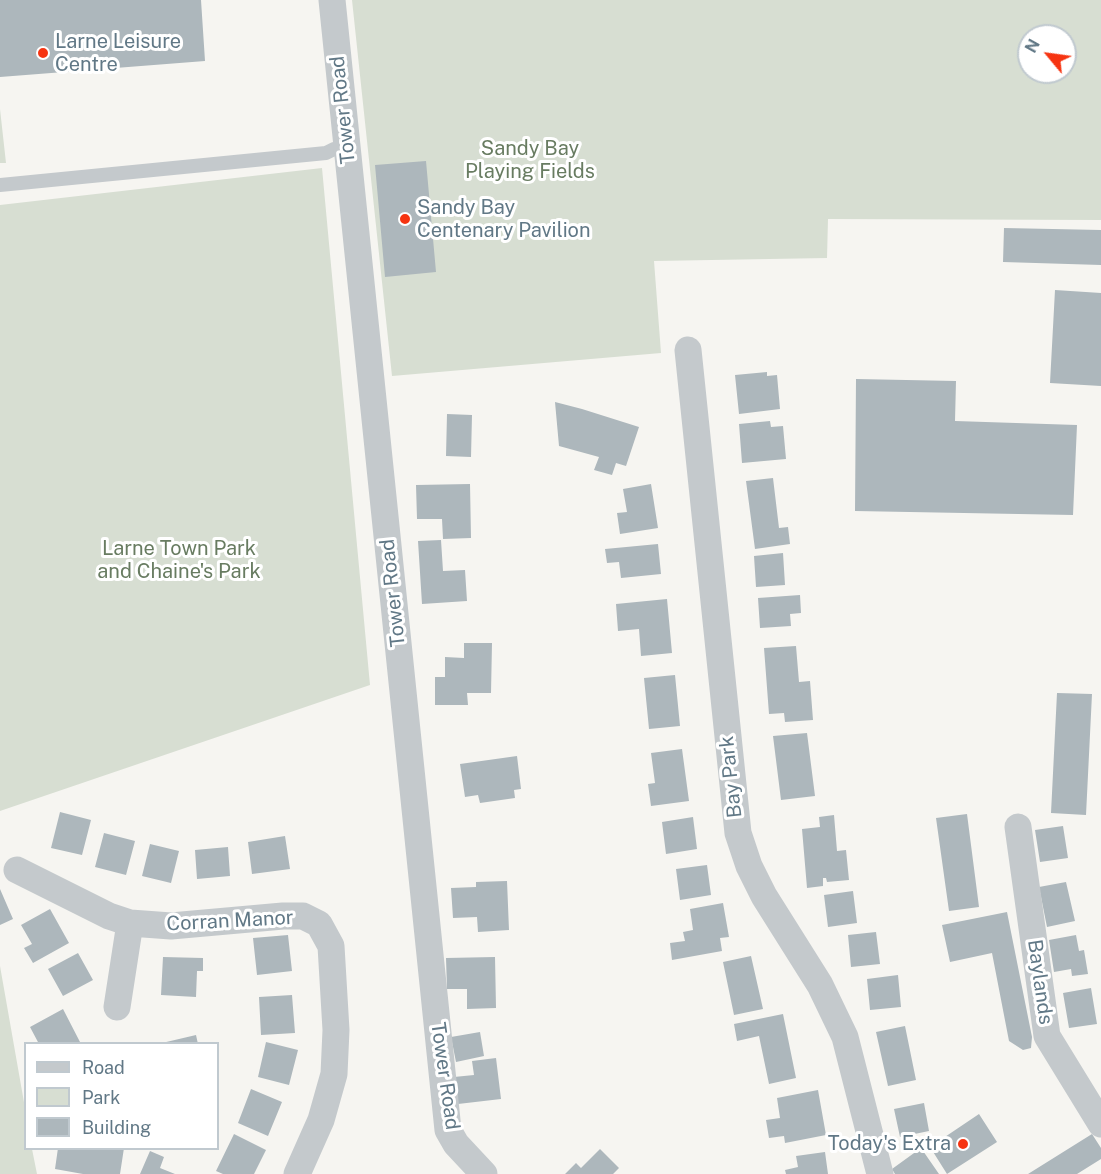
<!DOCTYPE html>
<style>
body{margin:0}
#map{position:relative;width:1101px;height:1174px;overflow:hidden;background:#f6f5f1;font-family:"Public Sans",sans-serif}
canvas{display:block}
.legend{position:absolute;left:24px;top:1042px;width:195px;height:108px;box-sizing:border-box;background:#fff;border:2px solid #c0c9cf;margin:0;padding:8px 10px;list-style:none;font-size:18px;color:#617886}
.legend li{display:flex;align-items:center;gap:12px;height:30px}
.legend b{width:30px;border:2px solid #c0c9cf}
.north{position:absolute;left:1017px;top:24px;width:60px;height:60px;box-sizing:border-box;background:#fff;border:2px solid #c0c9cf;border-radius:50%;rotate:299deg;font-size:16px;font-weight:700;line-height:24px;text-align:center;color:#617886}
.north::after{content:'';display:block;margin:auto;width:21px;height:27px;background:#f63411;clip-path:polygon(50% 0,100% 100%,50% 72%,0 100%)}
</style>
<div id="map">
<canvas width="1101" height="1174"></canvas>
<ul class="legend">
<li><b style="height:8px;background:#c4c9cc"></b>Road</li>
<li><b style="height:16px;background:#d7ded2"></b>Park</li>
<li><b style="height:16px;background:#adb7bc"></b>Building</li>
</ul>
<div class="north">N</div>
</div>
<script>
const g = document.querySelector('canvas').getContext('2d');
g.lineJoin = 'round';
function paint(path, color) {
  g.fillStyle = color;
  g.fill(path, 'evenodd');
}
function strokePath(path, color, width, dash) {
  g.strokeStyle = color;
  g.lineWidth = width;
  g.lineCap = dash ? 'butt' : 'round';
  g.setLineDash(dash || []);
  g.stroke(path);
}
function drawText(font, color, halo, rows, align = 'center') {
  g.font = font + ' "Public Sans",sans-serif';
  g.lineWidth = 6;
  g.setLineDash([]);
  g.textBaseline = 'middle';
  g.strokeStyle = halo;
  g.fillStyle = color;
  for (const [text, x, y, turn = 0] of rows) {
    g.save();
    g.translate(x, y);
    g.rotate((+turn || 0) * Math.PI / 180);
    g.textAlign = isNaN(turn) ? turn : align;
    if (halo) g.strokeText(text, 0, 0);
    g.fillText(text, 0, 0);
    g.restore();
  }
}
const green = new Path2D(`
 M352 0H1101V220L828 219 827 258 654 261 661 353 392 376ZM1029 36H1065V72H1029Z
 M0 109 6 163H0Z
 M322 168 370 685 0 811V205Z
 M0 966 25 1108 26 1148 32 1149 37 1174H0Z`);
const building = new Path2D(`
 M0 0H201L205 61 0 77Z
 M426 161 436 272 385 277 375 165Z
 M1004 228 1101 230V265L1003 262Z
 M1055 290 1101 293V386L1050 383Z
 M767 372V376L777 375 780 409 739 414 735 375Z
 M856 379 956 381 955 421 1077 425 1073 515 855 511Z
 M555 402 582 409 639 427 626 466 616 463 612 475 594 470 599 457 559 446Z
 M447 414 472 415 471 457 446 456Z
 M770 421 771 427 783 426 786 459 742 463 739 424Z
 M773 478 779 528 788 527 790 544 755 549 746 481Z
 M470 484 471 538 443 539 442 519H417L416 485Z
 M651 484 658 528 620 534 617 513 627 512 623 489Z
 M441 540 443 571 465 570 467 601 422 604 418 541Z
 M658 544 661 574 621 578 619 562 607 563 605 549Z
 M783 553 785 585 756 587 754 556Z
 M800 595 801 613 790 614 791 626 760 628 758 598Z
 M667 599 672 653 641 656 639 629 618 631 616 604Z
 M464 643H492L491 693H467L468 705H435V677H445V657L464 658Z
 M796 646 799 682 810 681 813 720 785 722 784 713 769 714 764 648Z
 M675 675 680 726 649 729 644 678Z
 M1057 693 1092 694 1086 815 1051 813Z
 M807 733 815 796 781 800 773 736Z
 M682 749 689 801 651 806 648 784 655 783 651 753Z
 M517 756 521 789 514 790 515 798 480 803 478 795 465 797 460 764Z
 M60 812 91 820 82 855 51 848Z
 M967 814 979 907 949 911 936 818Z
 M834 815 837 851 846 850 849 880 827 882 826 878H823V886L807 888 802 829 820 827 819 817Z
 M693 817 697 849 666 854 662 822Z
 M1063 826 1068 858 1040 862 1035 830Z
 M104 833 135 841 126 875 95 867Z
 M285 836 290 869 252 874 248 842Z
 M150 844 179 851 171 883 142 876Z
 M228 847 230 876 197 879 195 850Z
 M707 865 711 895 680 900 676 869Z
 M507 881 509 930 478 932 477 917 453 918 451 888 476 887V882Z
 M1066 882 1075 921 1047 927 1039 887Z
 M0 889 13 919 0 925Z
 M853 891 857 923 828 927 824 895Z
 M723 903 729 937 720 938 722 951 672 960 670 943 685 941 683 932 693 930 690 909Z
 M50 909 69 943 33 963 24 948 32 944 21 925Z
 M1007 912 1032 1037 1031 1048 1023 1050 1009 1041 992 953 950 962 942 925Z
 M876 932 880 964 851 967 848 935Z
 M288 935 292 971 257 975 253 938Z
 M1076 935 1079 951 1084 950 1088 974 1072 976 1071 969 1054 972 1049 940Z
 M78 953 93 980 63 996 48 969Z
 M751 956 763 1009 734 1015 723 962Z
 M163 957 203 958V971H197L196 997 161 995Z
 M495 957 496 1008 467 1009V989H447L446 958Z
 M898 975 901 1007 870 1010 867 979Z
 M1091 988 1097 1024 1069 1028 1063 993Z
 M292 995 295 1033 261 1035 259 997Z
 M63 1009 80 1042 39 1044 30 1027Z
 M783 1014 796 1078 769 1084 759 1036 737 1041 734 1024Z
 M905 1026 916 1080 888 1086 876 1032Z
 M480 1032 484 1056 456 1062 451 1037Z
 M196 1035 198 1044H162V1043Z
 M266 1042 298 1050 289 1085 258 1077Z
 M496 1058 501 1099 458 1104 454 1077 474 1075 472 1061Z
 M251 1089 282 1102 268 1136 238 1123Z
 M818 1090 826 1135 785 1143 784 1136 769 1138 766 1120 780 1118 777 1098Z
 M924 1103 929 1131 900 1137 894 1109Z
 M979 1114 997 1142 947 1174 930 1147Z
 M234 1134 266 1150 254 1174H223L216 1171Z
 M1092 1134 1101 1148V1159L1077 1174H1028Z
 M58 1148H124L120 1174H83L55 1169Z
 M921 1148 939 1174H895L892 1169Z
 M600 1149 619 1168 613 1174H565L576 1163 581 1168Z
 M150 1151 164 1157 160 1168 175 1174H140Z
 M825 1152 828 1174H786L785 1170 798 1167 796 1156Z`);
const service = new Path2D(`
 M0 185 326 153 334 149 347 148`);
const minor = new Path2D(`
 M332 0 448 1130 456 1144 484 1174
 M688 350 738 833 749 866 764 896 820 985 845 1037 880 1174
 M1018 827 1047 1036 1101 1124
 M17 870 109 916 130 923 171 926 283 916H303L319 924 331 946 336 1030 334 1074 321 1120 297 1174
 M117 1007 130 923`);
const markers = [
 [43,53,6,"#f63411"],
 [405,219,6,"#f63411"],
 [963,1144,6,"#f63411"]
];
const poiNames = [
 ["Larne Leisure",55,42],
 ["Centre",55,65],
 ["Sandy Bay",417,208],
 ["Centenary Pavilion",417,231],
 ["Today's Extra",951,1144,"right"]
];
const streetNames = [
 ["Tower Road",343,110,-96],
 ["Tower Road",393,593,-96],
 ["Bay Park",731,777,-96],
 ["Corran Manor",230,921,-3],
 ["Baylands",1040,982,82],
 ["Tower Road",445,1076,82]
];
const parkNames = [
 ["Sandy Bay",530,149],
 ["Playing Fields",530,172],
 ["Larne Town Park",179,549],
 ["and Chaine's Park",179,572]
];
paint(green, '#d7ded2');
paint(building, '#adb7bc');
strokePath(service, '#c4c9cc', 14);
strokePath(minor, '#c4c9cc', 27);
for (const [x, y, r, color] of markers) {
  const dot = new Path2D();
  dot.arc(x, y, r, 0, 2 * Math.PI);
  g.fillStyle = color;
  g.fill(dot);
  strokePath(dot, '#fff', 2);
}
drawText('20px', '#617886', '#fff', poiNames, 'left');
drawText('20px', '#617886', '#fff', streetNames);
drawText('20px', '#687c61', '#fff', parkNames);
</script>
